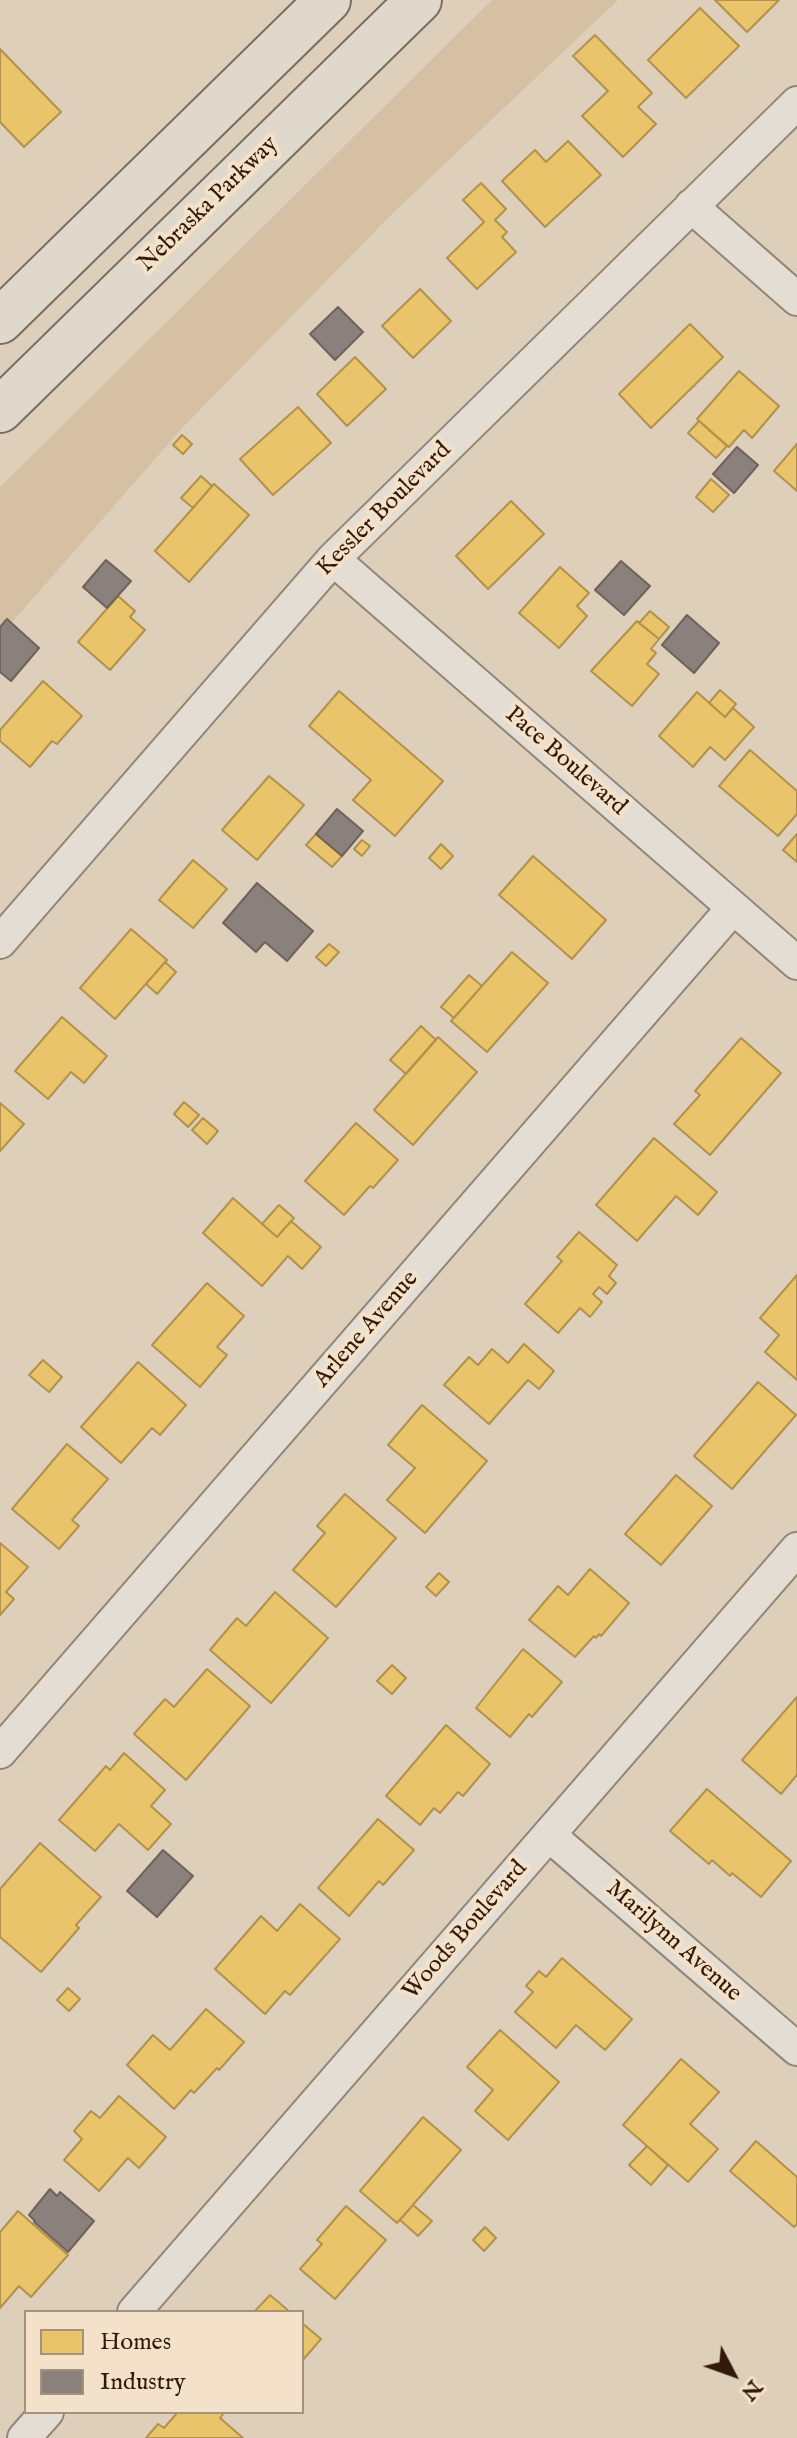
<!DOCTYPE html>
<style>
body{margin:0}
#map{position:relative;width:797px;height:2438px;overflow:hidden;background:#decfbb;font-family:"IM FELL English",serif}
canvas{display:block}
.legend{position:absolute;left:24px;top:2310px;width:280px;height:104px;box-sizing:border-box;background:#f3e2c9;border:2px solid #a6927c;margin:0;padding:10px 14px;list-style:none;font-size:24px;color:#331909}
.legend li{display:flex;align-items:center;gap:16px;height:40px}
.legend b{width:40px;border:2px solid #a6927c}
.north{position:absolute;left:693px;top:2334px;width:80px;height:80px;-webkit-text-stroke:6px #f3e2c9;paint-order:stroke;rotate:131deg;font-size:22px;font-weight:700;line-height:32px;text-align:center;color:#331909}
.north::after{content:'';display:block;margin:auto;width:28px;height:36px;background:#331909;clip-path:polygon(50% 0,100% 100%,50% 72%,0 100%)}
</style>
<div id="map">
<canvas width="797" height="2438"></canvas>
<ul class="legend">
<li><b style="height:22px;background:#e9c46a"></b>Homes</li>
<li><b style="height:22px;background:#8a817c"></b>Industry</li>
</ul>
<div class="north">N</div>
</div>
<script>
const g = document.querySelector('canvas').getContext('2d');
g.lineJoin = 'round';
function paint(path, color) {
  g.fillStyle = color;
  g.fill(path, 'evenodd');
}
function strokePath(path, color, width, dash) {
  g.strokeStyle = color;
  g.lineWidth = width;
  g.lineCap = dash ? 'butt' : 'round';
  g.setLineDash(dash || []);
  g.stroke(path);
}
function drawText(font, color, halo, rows, align = 'center') {
  g.font = font + ' "IM FELL English",serif';
  g.lineWidth = 8;
  g.setLineDash([]);
  g.textBaseline = 'middle';
  g.strokeStyle = halo;
  g.fillStyle = color;
  for (const [text, x, y, turn = 0] of rows) {
    g.save();
    g.translate(x, y);
    g.rotate((+turn || 0) * Math.PI / 180);
    g.textAlign = isNaN(turn) ? turn : align;
    if (halo) g.strokeText(text, 0, 0);
    g.fillText(text, 0, 0);
    g.restore();
  }
}
const green = new Path2D(`
 M492 0H618L393 213 184 426 0 636V487Z`);
const homes = new Path2D(`
 M715 0H779L747 32Z
 M700 8 739 46 686 98 648 60Z
 M595 35 652 93 638 107 656 124 623 157 582 116 608 91 573 56Z
 M0 49 61 112 24 147 0 122Z
 M568 141 601 175 545 227 502 181 535 150 546 162Z
 M481 183 506 209 495 220 507 232 502 237 516 252 477 289 447 258 484 222 463 200Z
 M420 289 451 321 413 358 382 326Z
 M690 324 723 357 651 428 619 394Z
 M355 357 386 389 347 426 317 394Z
 M739 371 779 406 752 438 744 430 729 447 697 419Z
 M298 407 331 443 273 495 240 459Z
 M699 421 727 446 716 458 688 433Z
 M182 435 192 444 183 454 173 445Z
 M797 444V491L774 471Z
 M201 476 212 486 193 508 181 498Z
 M711 479 729 495 713 512 696 497Z
 M214 484 249 515 189 582 155 551Z
 M511 501 544 534 488 589 456 556Z
 M560 567 589 593 577 606 587 616 559 648 519 613Z
 M118 596 135 611 130 617 145 630 110 670 78 642Z
 M650 611 669 627 659 639 639 623Z
 M637 621 659 639 651 649 656 653 647 664 659 674 632 706 591 671Z
 M43 681 82 716 57 744 52 741 30 767 0 741V730Z
 M720 690 736 704 725 717 709 703Z
 M339 691 443 781 395 836 353 800 371 780 309 726Z
 M697 692 725 717 733 708 754 727 725 760 710 747 693 767 659 736Z
 M750 750 797 791V814L778 836 719 786Z
 M269 776 304 805 257 860 222 830Z
 M316 834 342 856 332 867 306 845Z
 M797 834V862L783 850Z
 M362 840 370 846 362 856 354 849Z
 M441 844 453 856 441 869 429 858Z
 M533 856 606 920 572 959 499 895Z
 M193 860 227 889 193 928 159 900Z
 M131 929 167 960 115 1019 80 988Z
 M329 944 339 952 326 966 316 957Z
 M512 952 548 983 487 1052 451 1021Z
 M165 962 176 972 157 994 146 984Z
 M469 975 482 986 454 1018 441 1007Z
 M62 1017 107 1056 84 1083 71 1072 48 1099 15 1071Z
 M421 1026 436 1040 406 1074 390 1060Z
 M438 1037 477 1072 413 1145 374 1110Z
 M741 1038 781 1073 710 1155 674 1124 700 1095 695 1091Z
 M184 1102 199 1115 188 1127 174 1114Z
 M0 1103 24 1124 0 1151Z
 M203 1118 218 1131 207 1144 192 1130Z
 M356 1123 398 1160 373 1188 370 1186 344 1215 305 1181Z
 M654 1138 717 1192 698 1215 676 1196 637 1241 596 1205Z
 M233 1198 277 1237 291 1221 321 1247 302 1269 288 1256 262 1286 203 1233Z
 M279 1205 294 1218 277 1237 262 1224Z
 M579 1232 617 1265 609 1276 616 1283 607 1294 599 1287 593 1294 602 1302 590 1317 580 1308 558 1333 525 1304 562 1261 557 1257Z
 M797 1275V1380L765 1352 779 1335 760 1318Z
 M207 1283 244 1316 217 1347 227 1355 200 1387 152 1345Z
 M524 1344 554 1371 539 1389 528 1380 489 1424 444 1385 469 1357 478 1365 492 1349 508 1363Z
 M43 1360 62 1377 49 1392 29 1375Z
 M138 1362 186 1405 160 1435 152 1428 121 1463 81 1427Z
 M758 1382 796 1415 732 1489 694 1456Z
 M422 1405 487 1461 425 1533 387 1500 415 1468 388 1445Z
 M67 1444 108 1479 72 1520 79 1526 59 1549 12 1509Z
 M676 1475 712 1506 661 1565 625 1534Z
 M345 1494 396 1538 336 1607 293 1570 325 1533 317 1526Z
 M0 1543 28 1567 6 1592 14 1599 0 1615Z
 M590 1569 629 1603 601 1636 599 1634 596 1638 594 1636 575 1657 529 1620 558 1586 568 1595Z
 M439 1573 449 1582 436 1596 426 1587Z
 M275 1592 328 1638 271 1703 210 1650 237 1618 246 1626Z
 M523 1649 562 1682 532 1717 529 1714 510 1737 476 1708Z
 M392 1665 406 1678 392 1694 377 1681Z
 M207 1669 250 1706 186 1780 134 1734 165 1699 174 1707Z
 M797 1697V1775L781 1794 742 1760Z
 M446 1725 490 1764 463 1796 458 1792 440 1813 434 1808 420 1825 386 1796Z
 M124 1753 165 1790 151 1806 171 1824 148 1850 119 1824 95 1851 59 1820 106 1766 110 1770Z
 M707 1789 791 1861 761 1897 732 1873 730 1876 712 1860 709 1864 670 1831Z
 M378 1819 414 1850 383 1885 379 1881 349 1916 318 1888Z
 M40 1843 101 1897 76 1925 79 1928 41 1972 0 1937V1889Z
 M300 1904 340 1939 290 1995 285 1991 265 2014 215 1969 261 1916 277 1931Z
 M562 1958 632 2019 605 2050 576 2025 556 2048 515 2012 533 1992 526 1986 539 1971 546 1977Z
 M68 1988 80 1999 69 2011 57 2000Z
 M206 2009 244 2042 219 2070 217 2068 194 2093 191 2090 174 2109 127 2065 153 2035 170 2050Z
 M500 2030 559 2082 508 2140 475 2111 493 2090 467 2067Z
 M681 2059 719 2092 690 2124 718 2149 688 2182 623 2125Z
 M119 2096 166 2137 139 2168 128 2158 99 2191 64 2160 82 2139 74 2131 91 2111 100 2118Z
 M423 2117 461 2150 397 2223 360 2191Z
 M756 2141 797 2177V2224L794 2227 730 2171Z
 M647 2146 668 2165 651 2185 629 2165Z
 M413 2205 432 2221 418 2236 400 2220Z
 M346 2206 386 2240 335 2299 300 2269 322 2244 317 2240Z
 M18 2211 68 2255 31 2297 19 2286 0 2308V2232Z
 M485 2227 496 2238 484 2251 473 2240Z
 M270 2295 290 2312H254Z
 M302 2323 321 2339 302 2361Z
 M178 2412H223L224 2413 220 2418 243 2438H146L158 2424 164 2428Z`);
const industry = new Path2D(`
 M338 307 363 332 335 360 310 334Z
 M737 447 758 465 734 493 713 474Z
 M106 560 131 581 107 608 83 587Z
 M621 561 650 586 624 615 595 590Z
 M687 615 719 643 694 673 662 645Z
 M7 619 39 648 11 681 0 672V627Z
 M337 809 363 831 342 856 316 834Z
 M257 883 313 931 287 961 265 942 256 952 223 923Z
 M163 1850 193 1876 157 1917 127 1891Z
 M50 2189 57 2196 60 2192 94 2221 68 2252 34 2222 35 2221 29 2215Z`);
const street = new Path2D(`
 M691 206 797 299
 M333 559 797 963
 M0 942 333 559 797 103
 M0 1752 733 908
 M549 1835 797 2049
 M134 2312 797 1549
 M24 2438 47 2412`);
const primary = new Path2D(`
 M0 321 328 0
 M0 410 419 0`);
const streetNames = [
 ["Nebraska Parkway",209,205,-44],
 ["Kessler Boulevard",385,510,-45],
 ["Pace Boulevard",565,762,41],
 ["Arlene Avenue",367,1330,-49],
 ["Woods Boulevard",466,1931,-49],
 ["Marilynn Avenue",673,1942,41]
];
paint(green, '#d5c0a3');
paint(homes, '#e9c46a');
strokePath(homes, '#b2914d', 2);
paint(industry, '#8a817c');
strokePath(industry, '#70625a', 2);
strokePath(street, '#918578', 36);
strokePath(primary, '#786d61', 48);
strokePath(street, '#e4ddd3', 32);
strokePath(primary, '#e0d8cb', 44);
drawText('24px', '#331909', '#f3e2c9', streetNames);
</script>
